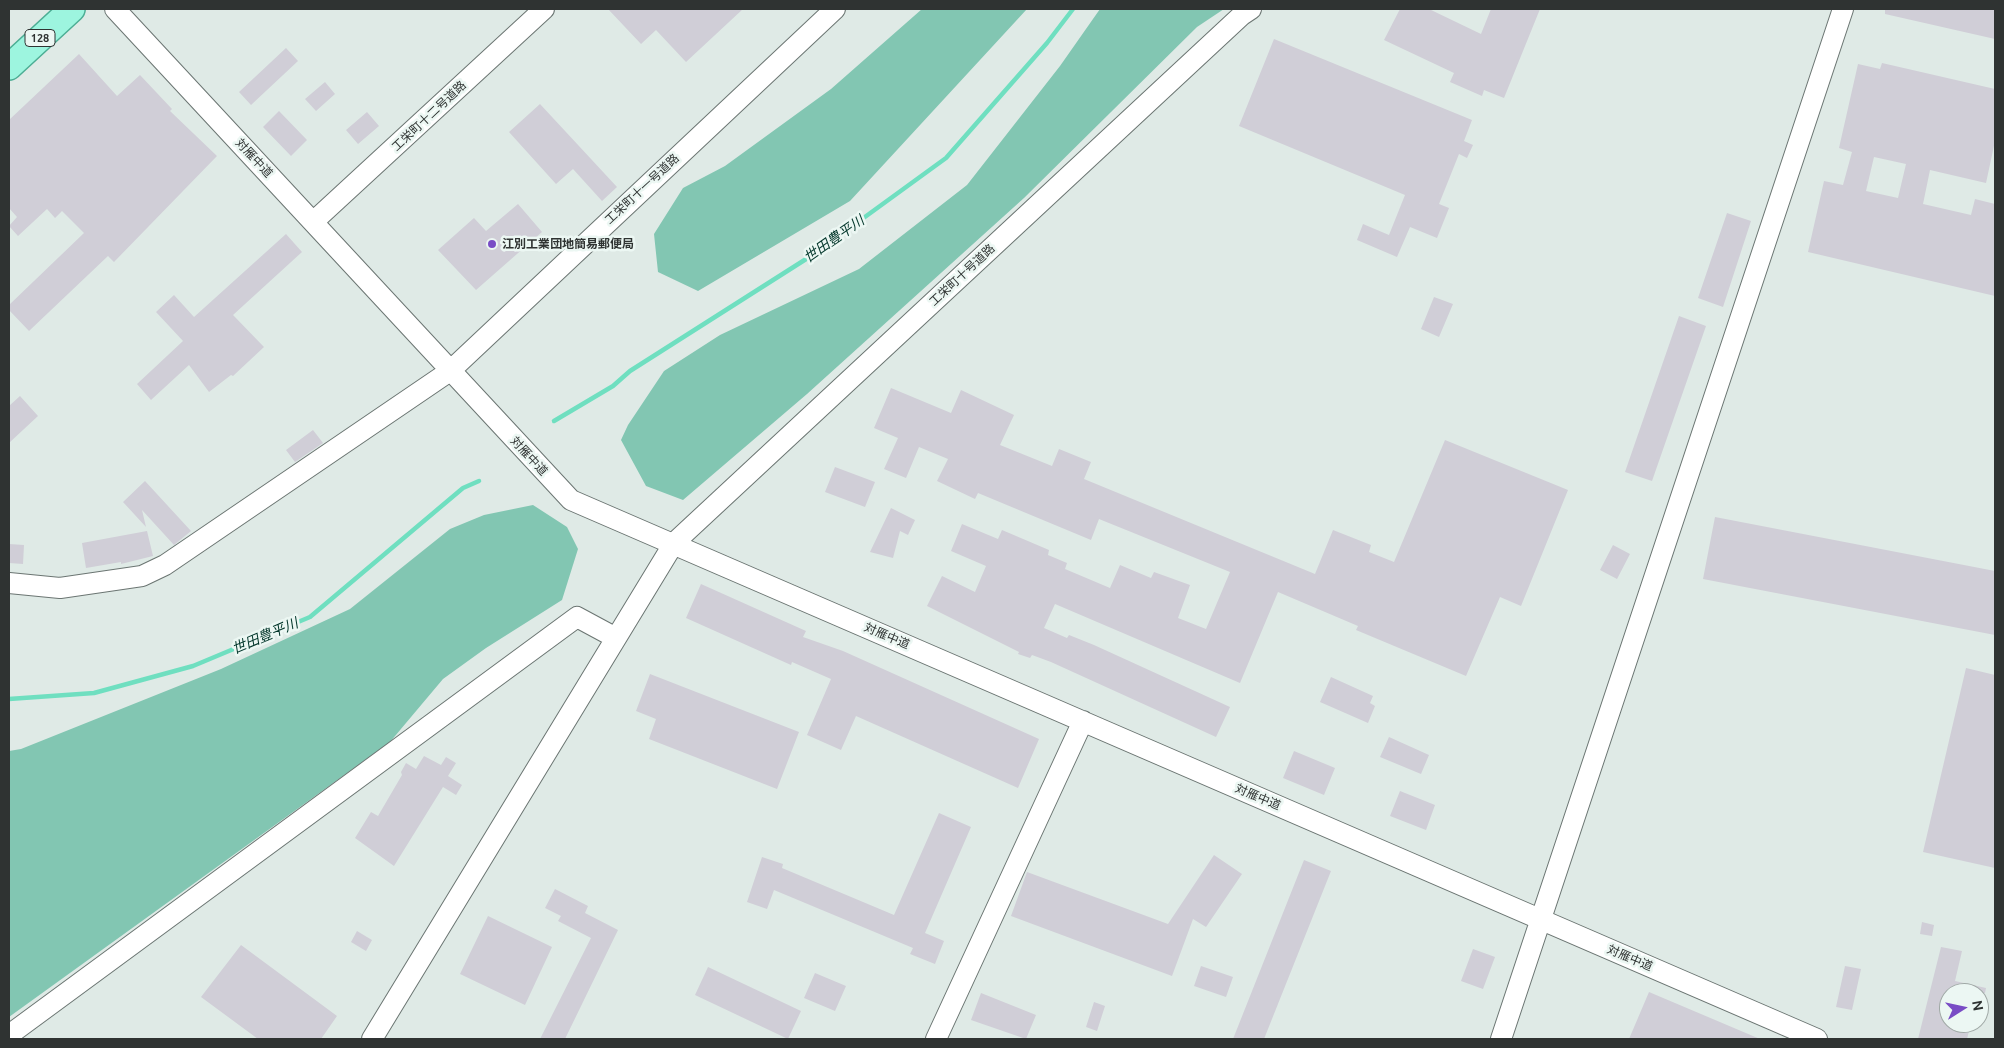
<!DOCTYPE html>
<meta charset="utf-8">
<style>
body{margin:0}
#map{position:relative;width:2004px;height:1048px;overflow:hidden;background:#dfeae6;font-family:Ubuntu,sans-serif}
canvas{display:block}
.frame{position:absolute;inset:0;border:10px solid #2f3332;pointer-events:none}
.north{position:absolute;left:1939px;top:983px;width:50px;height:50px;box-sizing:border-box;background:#ecf7f3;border:1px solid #a0a9a6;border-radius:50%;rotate:80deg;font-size:14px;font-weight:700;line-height:20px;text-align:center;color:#2f3332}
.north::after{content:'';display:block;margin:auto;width:18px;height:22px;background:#794cc5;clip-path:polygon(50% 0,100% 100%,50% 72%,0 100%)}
</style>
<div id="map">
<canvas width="2004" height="1048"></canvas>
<div class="frame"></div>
<div class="north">N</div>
</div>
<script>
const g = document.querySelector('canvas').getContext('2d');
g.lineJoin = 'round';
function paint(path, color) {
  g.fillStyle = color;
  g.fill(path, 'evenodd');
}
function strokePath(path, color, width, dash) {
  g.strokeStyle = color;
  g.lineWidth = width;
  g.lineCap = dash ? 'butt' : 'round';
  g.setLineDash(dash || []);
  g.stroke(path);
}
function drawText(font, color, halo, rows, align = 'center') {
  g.font = font + ' Ubuntu,"Noto Sans JP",sans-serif';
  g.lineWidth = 5;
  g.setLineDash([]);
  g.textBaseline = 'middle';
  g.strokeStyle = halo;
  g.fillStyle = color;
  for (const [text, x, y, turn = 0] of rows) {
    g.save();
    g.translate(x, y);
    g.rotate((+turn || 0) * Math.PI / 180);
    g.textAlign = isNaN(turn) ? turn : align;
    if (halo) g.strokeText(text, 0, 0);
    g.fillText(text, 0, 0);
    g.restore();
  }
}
const green = new Path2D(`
 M922 9H1027L850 201 698 291 658 272 654 234 683 188 725 166 831 89Z
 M1100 9H1224L1197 27 1024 198 807 394 683 500 646 486 621 440 628 425 664 371 720 335 859 269 967 185 1060 66Z
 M533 505 567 527 578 549 562 600 486 648 443 679 390 742 9 1017V751L21 749 221 669 350 609 450 529 484 515Z`);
const stream = new Path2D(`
 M554 421 613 386 630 371 814 254 946 158 1047 43 1073 9
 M9 699 94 693 193 666 310 617 463 488 479 481`);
const building = new Path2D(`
 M608 9H743L686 62 656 30 641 44Z
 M1400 9H1429L1481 34 1491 9H1540L1504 98 1484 90 1482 96 1450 82 1454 73 1384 40Z
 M1885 9H1995V39L1885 14Z
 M1274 39 1472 120 1464 141 1473 145 1467 158 1459 154 1439 204 1449 208 1437 238 1410 227 1397 257 1357 240 1363 224 1389 235 1405 195 1239 126Z
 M286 48 298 61 251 105 239 92Z
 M79 54 117 96 140 75 172 109 170 111 217 156 114 262 108 256 29 331 9 310V305L84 233 62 211 55 218 47 209 18 236 9 226 17 217 9 208V120Z
 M1882 63 1995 89V141L1986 183 1930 170 1923 204 1971 215 1975 199 1995 204V296L1808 252 1824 181 1843 185 1852 152 1839 148 1858 64 1880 69ZM1874 157 1906 164 1898 198 1866 191Z
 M325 82 335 94 316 111 305 99Z
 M540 104 617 187 602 201 573 169 556 184 509 132Z
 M279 111 307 140 291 156 263 127Z
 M367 112 379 126 358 144 346 130Z
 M518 204 542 232 476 290 438 250 474 218 486 231Z
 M1727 213 1751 221 1723 307 1698 298Z
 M286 234 302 252 233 315 264 347 233 376 231 375 209 392 189 365 151 400 137 384 183 341 156 312 174 295 194 317Z
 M1434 297 1453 304 1439 337 1421 329Z
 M1679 316 1706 326 1652 481 1625 472Z
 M891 388 951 413 961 390 1014 415 1000 445 1052 466 1059 449 1091 462 1084 479 1315 574 1333 530 1371 545 1369 552 1394 562 1445 440 1568 490 1521 606 1500 597 1466 676 1356 630 1358 626 1278 592 1240 683 1055 604 1044 628 1067 638 1069 635 1094 645 1230 707 1216 737 1051 662 1032 655 1030 658 1018 654 1019 652 927 606 942 576 975 592 986 566 951 551 962 524 998 539 1002 530 1049 550 1048 555 1067 563 1065 569 1110 588 1120 565 1151 578 1154 572 1190 585 1178 618 1206 629 1230 572 1099 519 1091 540 978 493 975 499 937 481 948 459 919 447 906 478 884 469 898 438 874 428Z
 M20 396 38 416 9 443V406Z
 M313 430 323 443 295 462 286 450Z
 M835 467 875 482 865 507 825 492Z
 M145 481 191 531 174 545 142 510 146 527 123 502Z
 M891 508 915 520 908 535 900 531 893 558 870 552Z
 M1715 517 1995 571V635L1703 579Z
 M147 531 153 556 121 564V562L86 568 82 543Z
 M9 544 24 545 23 564 9 563Z
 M1613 545 1630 554 1617 579 1600 570Z
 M701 584 806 631 803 637 843 651 1039 739 1018 788 856 716 841 750 807 735 831 679 792 662 791 665 686 618Z
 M1966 668 1995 675V868L1923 852Z
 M650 674 799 732 777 789 649 739 656 719 636 711Z
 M1331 677 1373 696 1370 703 1375 706 1368 723 1320 702Z
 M1389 737 1429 755 1421 774 1380 757Z
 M1294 751 1335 768 1324 795 1283 778Z
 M424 756 441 765 446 757 456 763 448 776 462 785 456 795 443 787 394 866 355 838 371 812 378 816 402 775 401 772 406 763 416 769Z
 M1400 791 1435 805 1426 830 1390 816Z
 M939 813 971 827 925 933 944 941 935 964 910 954 913 948 774 890 767 909 747 902 762 857 783 864 782 868 894 915Z
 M1214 855 1242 874 1206 927 1193 919 1172 976 1011 916 1027 872 1168 924Z
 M1304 860 1331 871 1264 1039H1233Z
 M555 889 588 906 585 913 618 930 565 1039H540L591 938 558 921 561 916 545 908Z
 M488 916 552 947 525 1005 460 974Z
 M1922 922 1934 925 1932 936 1920 934Z
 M357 931 372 940 366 951 351 942Z
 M241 945 337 1016 321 1039H258L201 997Z
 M1941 947 1962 951 1955 981 1986 988 1985 993H1949V1023H1971L1967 1039H1918Z
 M1473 949 1495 957 1483 989 1461 981Z
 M1201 966 1233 977 1226 997 1194 986Z
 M1845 966 1861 969 1852 1010 1836 1007Z
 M708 967 801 1011 788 1039 695 995Z
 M815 973 846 986 835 1011 804 998Z
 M1649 992 1760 1039H1629Z
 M981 993 1036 1015 1026 1039 971 1020Z
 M1094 1002 1105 1006 1097 1031 1086 1027Z`);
const minor = new Path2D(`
 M115 9 571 500 1817 1039
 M313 222 544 9
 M9 583 60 588 142 576 165 565 450 371 835 9
 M9 1035 577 617 616 638
 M372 1039 674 543 1242 15 1251 9
 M936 1039 1083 721
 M1501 1039 1843 9`);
const major = new Path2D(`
 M9 67 72 9`);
const markers = [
 [492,244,5,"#794cc5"]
];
const shields = [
 [40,38,30]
];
const shieldNames = [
 ["128",40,38]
];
const streetNames = [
 ["工栄町十二号道路",429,116,-43],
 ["対雁中道",254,158,47],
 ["工栄町十一号道路",642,189,-43],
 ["工栄町十号道路",962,275,-43],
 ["対雁中道",529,456,47],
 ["対雁中道",887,636,23],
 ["対雁中道",1258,797,23],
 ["対雁中道",1630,958,23]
];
const poiNames = [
 ["江別工業団地簡易郵便局",502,244]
];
const waterNames = [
 ["世田豊平川",834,239,-35],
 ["世田豊平川",265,636,-23]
];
paint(green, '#82c6b2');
strokePath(stream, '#6fdfc0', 4.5);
paint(building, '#d0ced7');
strokePath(minor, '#6b7572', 22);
strokePath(major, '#4cad94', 28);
strokePath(minor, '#fff', 20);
strokePath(major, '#9df5df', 25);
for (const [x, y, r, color] of markers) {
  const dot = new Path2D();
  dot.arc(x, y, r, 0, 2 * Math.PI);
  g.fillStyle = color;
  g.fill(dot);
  strokePath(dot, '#ecf7f3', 2);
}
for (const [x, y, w] of shields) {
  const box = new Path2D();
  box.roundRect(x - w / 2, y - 8.5, w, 17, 4);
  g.fillStyle = '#ecf7f3';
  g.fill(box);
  strokePath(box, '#2f3332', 1);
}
drawText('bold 11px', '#2f3332', null, shieldNames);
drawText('12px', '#2f3332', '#ecf7f3', streetNames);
drawText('bold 12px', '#2f3332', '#ecf7f3', poiNames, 'left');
drawText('italic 14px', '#003529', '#ecf7f3', waterNames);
</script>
